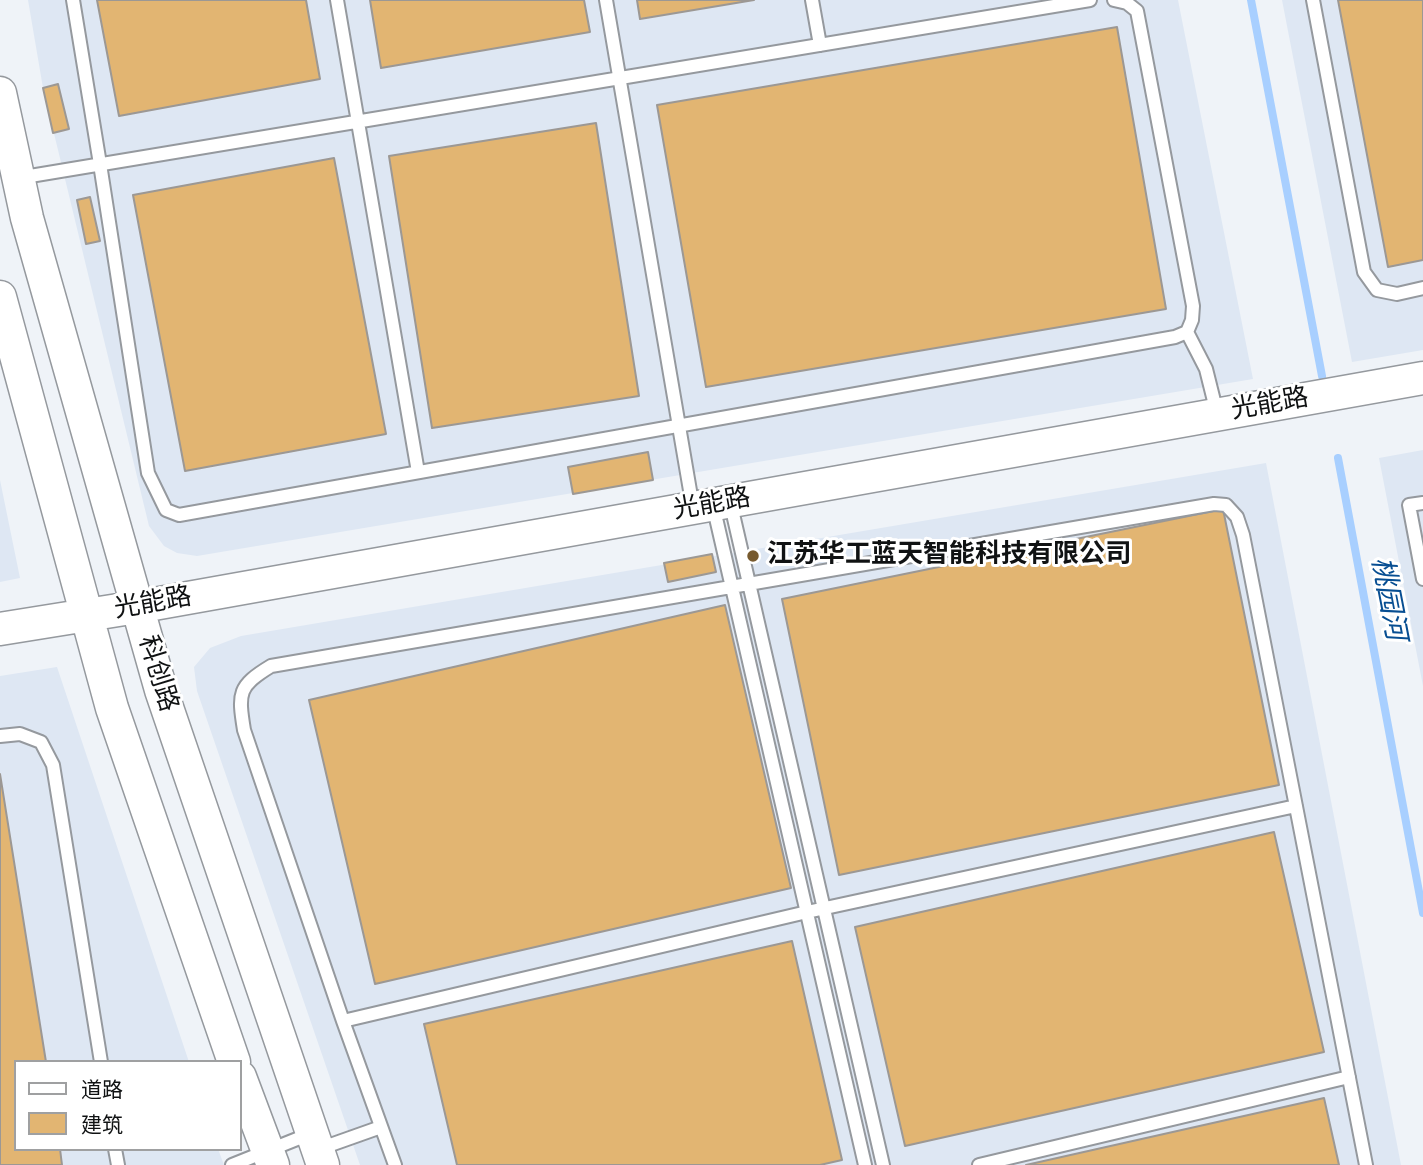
<!DOCTYPE html>
<meta charset="utf-8">
<style>
body{margin:0}
#map{position:relative;width:1423px;height:1165px;overflow:hidden;background:#eff3f8;font-family:Jost,"Noto Sans SC",sans-serif}
canvas{display:block}
.legend{position:absolute;left:14px;top:1060px;width:228px;height:91px;box-sizing:border-box;background:#fff;border:2px solid #9fa0a1;margin:0;padding:9px 12px;list-style:none;font-size:21px;color:#101213}
.legend li{display:flex;align-items:center;gap:14px;height:35px}
.legend b{width:35px;border:2px solid #9fa0a1}
</style>
<div id="map">
<canvas width="1423" height="1165"></canvas>
<ul class="legend">
<li><b style="height:9px;background:#fff"></b>道路</li>
<li><b style="height:19px;background:#e2b572"></b>建筑</li>
</ul>
</div>
<script>
const g = document.querySelector('canvas').getContext('2d');
g.lineJoin = 'round';
function paint(path, color) {
  g.fillStyle = color;
  g.fill(path, 'evenodd');
}
function strokePath(path, color, width, dash) {
  g.strokeStyle = color;
  g.lineWidth = width;
  g.lineCap = dash ? 'butt' : 'round';
  g.setLineDash(dash || []);
  g.stroke(path);
}
function drawText(font, color, halo, rows, align = 'center') {
  g.font = font + ' Jost,"Noto Sans SC",sans-serif';
  g.lineWidth = 6;
  g.setLineDash([]);
  g.textBaseline = 'middle';
  g.strokeStyle = halo;
  g.fillStyle = color;
  for (const [text, x, y, turn = 0] of rows) {
    g.save();
    g.translate(x, y);
    g.rotate((+turn || 0) * Math.PI / 180);
    g.textAlign = isNaN(turn) ? turn : align;
    if (halo) g.strokeText(text, 0, 0);
    g.fillText(text, 0, 0);
    g.restore();
  }
}
const built = new Path2D(`
 M28 0H1178L1253 379 197 556 177 553 164 546 149 526 43 88Z
 M1282 0H1423V350L1352 362Z
 M1423 450V686L1379 458Z
 M1266 463 1401 1165H360L197 691 194 667 210 648 241 636Z
 M0 480 20 578 0 582Z
 M57 667 189 1062H16V1149H218L224 1165H0V676Z`);
const stream = new Path2D(`
 M1251 0 1322 376
 M1338 458 1423 913`);
const building = new Path2D(`
 M97 0H306L320 79 119 116Z
 M370 0H584L590 32 381 68Z
 M637 0H754L640 19Z
 M1338 0H1423V260L1388 267Z
 M1117 27 1166 309 706 387 657 105Z
 M58 84 69 129 53 133 43 88Z
 M596 123 639 396 432 428 389 156Z
 M334 158 386 434 185 471 133 195Z
 M90 197 100 241 86 244 77 200Z
 M648 452 653 480 573 494 568 467Z
 M1223 509 1279 785 839 875 782 599Z
 M712 554 716 572 668 582 664 563Z
 M725 605 791 888 375 984 309 700Z
 M0 774 46 1062H16V1149H60L62 1165H0Z
 M1274 832 1324 1052 905 1146 855 927Z
 M792 941 842 1160 820 1165H457L424 1024Z
 M1324 1098 1339 1165H1026Z`);
const service = new Path2D(`
 M73 0 100 164 148 473 166 510 179 515 1175 337 1187 332 1192 320 1193 306 1137 11 1127 3 1114 0
 M337 0 418 472
 M606 0 693 508
 M812 0 820 45
 M1313 0 1364 272 1377 290 1397 294 1423 288
 M18 178 1090 0
 M1187 332 1206 369 1217 413
 M730 501 883 1165
 M1423 503 1409 505 1423 579
 M713 505 865 1165
 M0 736 20 734 41 742 53 765 101 1062
 M343 1021 807 912 1296 806
 M115 1149 118 1165
 M319 1149 381 1127
 M232 1165 312 1133
 M395 1165 343 1021 244 730C238 693 238 686 271 666L1214 504 1226 505 1237 517 1243 535 1366 1165
 M979 1165 1349 1077`);
const tertiary = new Path2D(`
 M0 93 27 218 161 690 323 1165
 M0 297 112 708 234 1062
 M0 629 137 607 1423 378
 M240 1077 273 1165`);
const markers = [
 [753,556,7,"#775a2e"]
];
const streetNames = [
 ["光能路",1270,405,-10],
 ["光能路",712,505,-10],
 ["光能路",153,604,-10],
 ["科创路",157,674,73]
];
const poiNames = [
 ["江苏华工蓝天智能科技有限公司",767,556]
];
const waterNames = [
 ["桃园河",1387,599,79]
];
paint(built, '#dee7f3');
strokePath(stream, '#a8cfff', 8);
paint(building, '#e2b572');
strokePath(building, '#9c9894', 2);
strokePath(service, '#95999e', 16);
strokePath(tertiary, '#95999e', 35);
strokePath(service, '#fff', 12);
strokePath(tertiary, '#fff', 32);
for (const [x, y, r, color] of markers) {
  const dot = new Path2D();
  dot.arc(x, y, r, 0, 2 * Math.PI);
  g.fillStyle = color;
  g.fill(dot);
  strokePath(dot, '#fff', 2.5);
}
drawText('26px', '#101213', '#fff', streetNames);
drawText('bold 26px', '#101213', '#fff', poiNames, 'left');
drawText('italic 28px', '#074e92', '#fff', waterNames);
</script>
